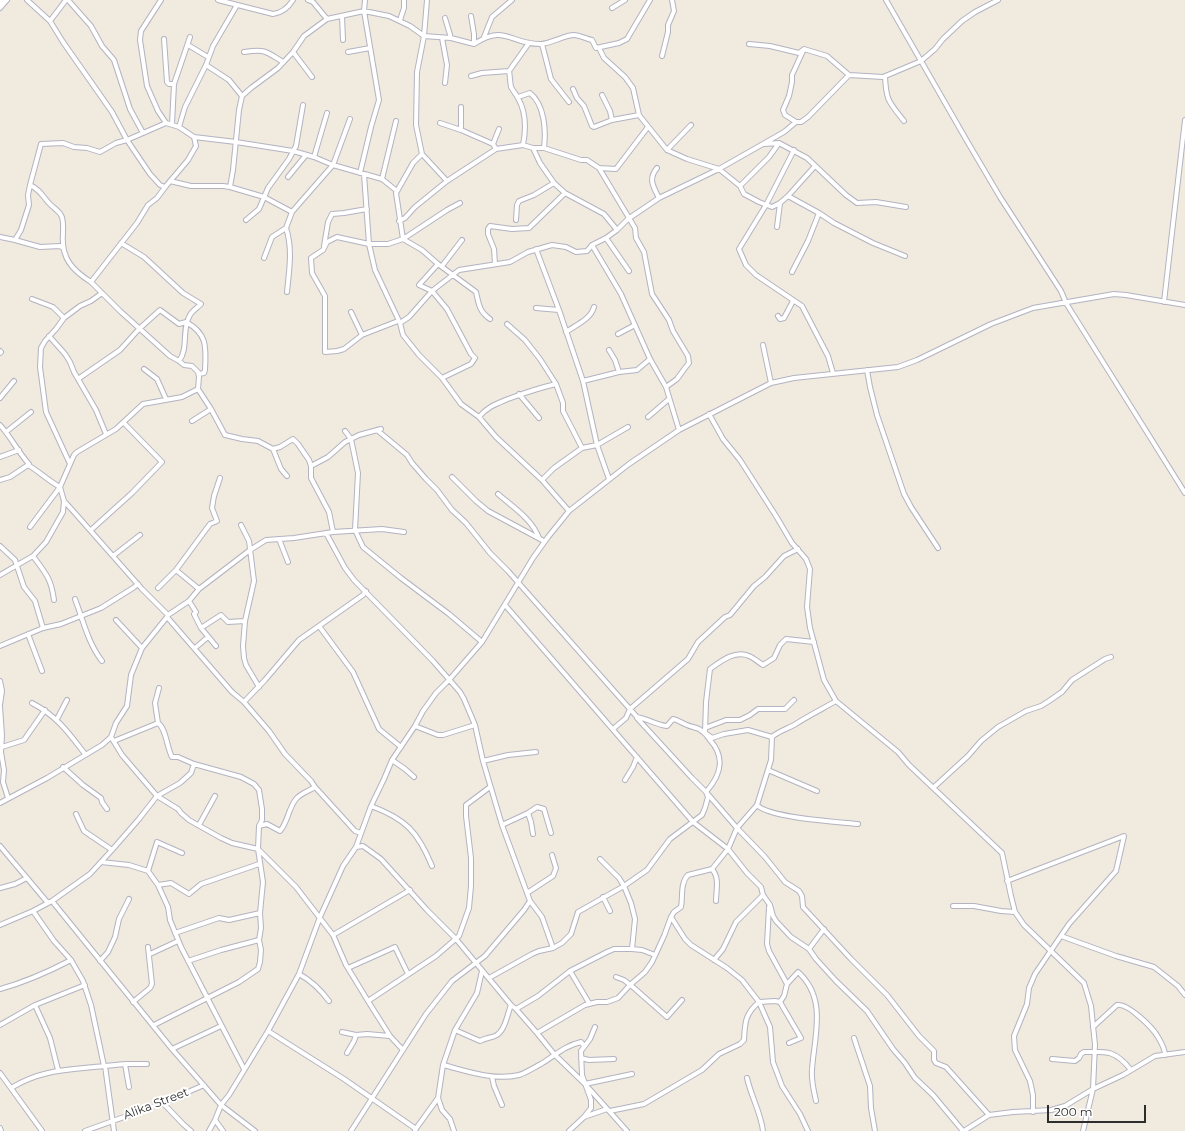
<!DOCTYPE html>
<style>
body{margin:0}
#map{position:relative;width:1185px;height:1131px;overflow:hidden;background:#f0eadf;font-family:Montserrat,sans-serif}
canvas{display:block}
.scale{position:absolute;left:1047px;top:1105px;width:99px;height:18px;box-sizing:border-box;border:2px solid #2d2d2d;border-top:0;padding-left:5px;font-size:12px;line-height:14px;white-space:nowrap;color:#2d2d2d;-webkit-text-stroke:3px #fff;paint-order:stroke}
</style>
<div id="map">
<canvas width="1185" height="1131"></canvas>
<div class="scale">200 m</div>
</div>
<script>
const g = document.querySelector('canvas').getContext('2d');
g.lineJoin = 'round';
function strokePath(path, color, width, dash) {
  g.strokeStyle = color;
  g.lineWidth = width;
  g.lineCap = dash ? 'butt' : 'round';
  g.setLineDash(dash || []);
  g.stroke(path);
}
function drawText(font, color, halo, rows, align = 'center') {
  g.font = font + ' Montserrat,sans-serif';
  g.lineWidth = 4;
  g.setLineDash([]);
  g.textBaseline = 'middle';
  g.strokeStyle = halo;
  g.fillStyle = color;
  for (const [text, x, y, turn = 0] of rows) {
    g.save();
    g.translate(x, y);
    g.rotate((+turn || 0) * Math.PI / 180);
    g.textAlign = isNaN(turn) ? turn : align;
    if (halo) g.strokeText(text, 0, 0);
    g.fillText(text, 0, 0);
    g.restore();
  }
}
const minor = new Path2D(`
 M27 0 50 21 63 42 112 112 127 140 150 174 160 185 165 187 166 186
 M68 0 91 26 102 46 114 60 130 109 143 133
 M161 0 141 31 140 40 147 86 158 111 166 123
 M218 0 273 14C282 13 288 8 293 0
 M308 0 313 2 327 19 364 11 389 16 410 26 424 36 451 38 474 44C506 23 510 45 541 44 552 43 565 35 574 35 579 35 587 39 592 40L596 48 619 43 627 39 650 0
 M427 0 424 36 417 72 416 125 422 154 447 181
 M886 0 967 141 1000 197 1061 291 1066 303 1185 493
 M0 3 2 0
 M0 8 7 0
 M612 8 625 0
 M342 16 343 40
 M471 16 474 34V44
 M445 18 451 38
 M400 20 404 8V0
 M50 21 66 0
 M484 37 492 17 512 0
 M442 38 447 65 445 83
 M164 39 167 82 169 84H174
 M542 44 551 79 569 102
 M749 44 770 46 799 53 804 49 827 56 849 75
 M188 45 208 57
 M599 48 604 58 625 77 633 88 639 115 667 150 687 159 719 169 740 186 744 194 759 202 772 207 780 203
 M244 52C266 49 265 51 283 62
 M293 52 312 77
 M348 52 370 48
 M662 56 668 32V25L674 11 672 0
 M206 65 229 80 242 96
 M471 76 482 73 509 71
 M885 76C886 101 889 102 904 121
 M573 89 577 98 584 106 592 126 594 127 612 120 639 115
 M602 95 610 111 612 120
 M518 97 530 93C545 105 546 131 544 148
 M461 107V130
 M796 122 785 115 783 110 789 96 792 82V75L803 51
 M440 123 461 130 493 144 496 149
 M172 124 174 84 190 37
 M179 127 185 107 206 65 213 46 237 5
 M648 127 616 169 599 168 635 228 636 238 644 252 652 294 669 320 673 331 688 356 689 363 685 368 677 379 666 387
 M194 137 236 142 293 151 314 157 333 165 382 179 397 191
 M493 144 499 129
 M764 144 779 143
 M523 145C526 130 526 112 518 98 516 94 513 91 511 87 510 82 510 76 509 71L529 43
 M533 148 540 163 554 183 565 193 604 214 617 230
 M667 150 691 125
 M794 150 766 205 739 249 746 265 756 275 802 306 828 356 833 373
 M422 154 413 163 396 193 403 239 422 250 438 264 476 292C479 305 479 311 490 319
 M314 157 327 113
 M657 168C648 179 653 186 659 198
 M360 173 371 127 379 100 364 11 365 0
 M364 174 369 244 375 270 400 323 403 335 419 355 442 378 461 404 479 417 496 437 542 480 569 511
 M288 177 306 155
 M382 179 396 121
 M170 181 191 186H223L230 187 264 197 292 212
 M30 185C40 190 41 194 48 202 52 207 58 210 61 215 64 220 63 229 63 234 61 258 72 270 91 282
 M740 186 769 157 779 143 807 158 846 195 857 203 876 202 906 207
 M230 187 233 170 239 110 242 96 251 88 278 68 293 52 304 36 327 19
 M788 196 819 213 834 223 873 243 905 256
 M246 220 259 209 268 188 289 159 296 146 303 105
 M516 220 517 205 519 201 534 195 554 183
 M399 221 405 218 415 207 447 181 496 149 523 145 533 148H544L581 160H587L599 168
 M777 227 780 203 788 196 815 166
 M286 228C293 249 289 271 287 292
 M0 237 15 240 21 230 29 205 28 195 30 185 41 144 63 143 74 147 87 148 100 152 116 143 127 140 166 123 179 127 194 137 196 146 188 160 166 186 157 198 148 205 137 223 91 282 120 311 170 356 179 361 184 365 192 366 198 372 199 377 198 389 182 397 143 404 116 429 77 452 74 455 60 487 30 527
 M606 238 629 271
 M15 240 40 247 60 246 63 248
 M121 243 144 257 183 293 201 304C197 308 192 311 190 315 181 330 189 348 179 361
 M592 245 621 294 650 359 666 387 679 430
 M324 246 328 222 332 214 344 213 367 209
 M536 249 559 310 583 381 597 445 609 479
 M264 258 272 237 286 228 292 212 298 205 333 165 350 119
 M438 264 419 285 432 291 447 309 471 354 475 358 471 364 442 378
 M495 264 494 249 488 234V229L490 226 512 229 529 228 565 193
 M442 266 462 240
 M792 272 808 241 819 213
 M32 299 53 307 64 318
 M1164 302 1185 120
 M536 308 559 310
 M351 312 362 335
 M778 316 780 319 784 318 793 301
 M398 321 362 335 344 349 337 351 325 352V296L312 273 311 258 323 250 327 242 337 237 369 244H388L403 239 447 210 460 203
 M400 323 409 317 432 291 459 270 510 262 528 252 552 245 566 247 576 252 587 251 592 245 606 238 617 230 628 219 659 198 719 169 784 132 796 122H801L808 117 849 75 883 77 921 61 935 49 943 39 962 21 975 12 998 0
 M507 324 525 340 540 359 556 384 563 403V411L582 448
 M566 332C576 325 591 319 594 307
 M618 334 635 325
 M49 336 65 354 70 362 74 372 96 410 106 434
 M763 345 771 383
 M609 350 615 360 619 372
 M0 351 1 352 0 353
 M144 369 157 379 166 399
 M867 370 870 387 877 415 904 494 911 507 938 548
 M78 379 120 350 139 329 160 310 179 324 186 322C208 334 206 348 205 370L204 373 199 374
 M583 381 619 372 637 370 650 359
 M198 389 211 409 225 435 242 439 258 441 273 449 280 447 293 439 298 444 309 460 311 466V478L329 512 333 532
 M519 394 539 418
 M0 398 14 381
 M709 414 723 439 740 460 776 516 792 543 806 559 810 569 807 607 810 628 824 680 836 701 898 752 909 765 1002 853 1011 896 1015 912 1024 925 1084 983 1091 1006 1095 1045 1093 1089 1083 1131
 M479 417C487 407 496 404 508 399 524 393 539 388 556 384
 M648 417 669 399
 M192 421 211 409
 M0 425C11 437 18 452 29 464L28 465C40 472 47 480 60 487L64 501 74 512 142 589 168 615 167 617 232 692 244 702 269 731 285 754 311 781 315 787 355 831 361 833
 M377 430 407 455 412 463 426 479 437 490 452 510 466 523 490 553 508 571 637 717C648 719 657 725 667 726L673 719C678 720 682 723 687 725 691 727 695 727 699 729 704 732 707 735 710 740 726 758 721 775 706 792L708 797 705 808 702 815 670 839 647 870 624 886 578 912 571 934 562 943 553 948 539 951 532 954 489 978
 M345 431 351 439 358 473 355 530 363 547 401 578 449 614 482 642
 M6 432 31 412
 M273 449 281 469 287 476
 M0 457 19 450
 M70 464 46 412 40 367 41 348 45 341 56 329 64 318 80 306 91 301 102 293
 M311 466 328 457 345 442 359 435 381 429
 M452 477 476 501 488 511 542 540
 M0 480 10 477 28 465
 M542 480 554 468 582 448 597 445 628 427
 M498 494C513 507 532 519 539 538
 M241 525 249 541 254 581 245 621 243 646 244 658 246 665 259 687
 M91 530 132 493 162 462 124 423
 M326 533 345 568 354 580 433 661 460 692 464 699 475 725 483 761 502 825 530 901 524 910 485 956 452 981 426 1014 351 1131
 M279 539 288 562
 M0 546 15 560 24 587 35 601 43 628
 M33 556C46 574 51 578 54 600
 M113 556 140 535
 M0 575 33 556 46 542 63 512 64 501
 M158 588 176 570
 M199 589 176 570 210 524 217 521 212 508 214 496 220 478
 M75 599C83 620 88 643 102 661
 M189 601 196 612 194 614 201 628 216 646
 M505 605 693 822 728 849 747 873 761 887 763 895 770 905 773 916 776 921 791 937 809 949 816 959 836 981 867 1011 893 1049 905 1063 915 1078 933 1095 963 1131
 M168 615 189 601 199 589 250 550 266 540 294 538 333 532 382 529 404 532
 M116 620 142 648
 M319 626 353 672 379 729 401 747
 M201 628 221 615 228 622 245 621
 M28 634 42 671
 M814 642 786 639 780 645 774 658 763 665C758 662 754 658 749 656 735 650 721 661 710 669L706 702 705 733 712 738 724 734 748 730 772 737C779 731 787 729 794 725 808 716 822 709 836 701
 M0 646 43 628 61 624 101 608 133 588 138 584
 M195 648 208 637
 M0 681 2 691 0 705
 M244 702 265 680 299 640 363 595 366 591
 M32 703C57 716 69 733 85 754
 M0 707 2 735 1 752 4 770 3 782 8 798
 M637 718 692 778 706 792 737 828 765 857 785 882 799 891 802 896 803 907 851 959 887 995 919 1036 934 1051V1060L936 1063 946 1067 989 1115
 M57 719 67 700
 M158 723 155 703 159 688
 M415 726 438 735H443L475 725
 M705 728 726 720H740L750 715 758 709H785L794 700
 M613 729 626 718 630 709 688 659 698 642 725 617 730 615 754 586 765 577 784 556 798 549
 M111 737 122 755 157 796 178 809 181 813 189 820 221 838 232 843 258 849 296 887 333 935 346 965 368 1001 390 1036 403 1050
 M2 747 24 740 45 710
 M392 760 405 769 414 777
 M483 761 508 755 536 752
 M63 767 83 785 101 798 102 802 107 809
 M768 770 817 791
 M625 780 633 767 637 757
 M933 788 968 756 981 741 998 727 1026 711 1041 706 1049 701 1062 692 1072 680 1105 659 1111 657
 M0 803 47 778 102 745 111 737 116 723 127 706 131 675 142 648 167 617
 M757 805C769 818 839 822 858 824
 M371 806C406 819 418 832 432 866
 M528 813 531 822 533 834
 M76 814 84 831 112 850
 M199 825 215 796
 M502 825 528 813 537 807 544 809 551 833
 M259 826 267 824 280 831C288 822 288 809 296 799 301 793 309 791 315 787
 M0 846 48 903 52 901 172 1049 221 1105 255 1131
 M356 847 363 846 381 859 427 910 456 939 511 1005 516 1009 537 1033 554 1054 585 1084 627 1131
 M101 862 129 865 148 871 158 885 168 907 170 920 181 947 244 1069
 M712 869 728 849 737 828 757 805 771 760 772 737
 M148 871 157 842 182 853
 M1007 881 1124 836 1116 871 1069 924 1035 974 1029 988 1027 1004 1014 1036 1015 1050 1030 1081 1033 1095V1112
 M158 885 171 883 189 894 201 884 259 864
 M0 888 15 884 27 878
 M527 893 553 876 556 868 552 855
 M603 897 610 911
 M52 901 90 874 112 850 139 819 157 796 180 783 191 773 194 764 178 757H172C167 748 166 728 158 723L114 741
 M530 901 542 917 553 948
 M953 906H974L1001 911 1015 912
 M769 907 767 944 769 951 787 984 784 996 780 1002 775 1001 759 1002 770 1027 773 1062 782 1086 800 1114 808 1131
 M33 911 54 941 71 960 83 981 91 1005 104 1066H105L114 1131
 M0 925 33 911 48 903
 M175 933 219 918 229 920 260 913
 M333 935 410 890
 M1061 936 1116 956 1154 967 1178 986 1185 995
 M632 949 642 950 655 955
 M809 949 824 929
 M150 954 178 941
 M714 960 723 949 736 922 763 895
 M100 961 108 952 115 937 119 919 129 899
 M188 961 221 950 259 940
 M348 968 395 947 408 974
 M570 971 589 1003
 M299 974C312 981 320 989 329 1001
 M616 977 624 980 634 988 667 1017 682 1000
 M787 984 798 972C828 999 814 1036 812 1070 811 1081 814 1091 816 1101
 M0 989C26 982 48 972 71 960
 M368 1001 436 956 459 936 469 908 471 886V858L466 816V805L490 787
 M133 1002 150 988 152 984 148 947
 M780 1002 801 1038 789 1043
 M35 1005 50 1038 58 1070
 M516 1009 538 996 570 971 607 952 614 949H632L635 919 631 903 624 886 619 878 600 859
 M0 1025 35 1005 85 985
 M154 1025 239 982 258 969 260 962 261 950 259 940 261 928 260 913 263 882 258 849 259 826 262 820V809L259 790 254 784 241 777 194 764
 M1093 1027 1117 1005C1128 1003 1153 1028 1158 1037 1161 1042 1165 1049 1165 1055
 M455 1030 480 1041C485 1038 490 1038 495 1036 505 1032 507 1015 511 1005
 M268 1031 344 1079 416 1129
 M342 1032 356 1035
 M537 1033 585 1005 597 1002H607L618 998 630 985 645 972 652 962 664 936 671 917 674 912 681 907C683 897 680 883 688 875L712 869C720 878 716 891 716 901
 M854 1038 870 1086 871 1108 875 1131
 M172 1049 221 1026
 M347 1053 354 1041 356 1035 367 1034 390 1036
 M581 1058 589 1060 614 1059
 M1052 1059 1075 1061 1079 1058 1081 1054 1084 1052C1108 1051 1116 1051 1131 1070
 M125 1064 129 1087
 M443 1065C467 1071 494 1081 519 1075 526 1073 535 1067 541 1064 556 1055 564 1046 581 1042L584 1046
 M105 1066 125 1064H147
 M0 1073 42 1131
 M492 1077 494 1086 502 1105
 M747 1078C751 1096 761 1113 763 1131
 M585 1084 632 1074
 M11 1088C42 1069 69 1070 104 1066
 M438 1098 442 1110 450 1119 454 1131
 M163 1103 183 1124 191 1131
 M610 1111 644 1104 702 1070 719 1054 740 1044 744 1040C745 1022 745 1014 759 1002L742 980 727 968 691 945 685 939 671 917
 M584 1117 607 1109
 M0 1128 1 1131
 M415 1130 438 1098 443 1065 455 1030 477 993 482 971
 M85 1131 163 1103 204 1085
 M209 1131 215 1120
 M223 1131 215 1120 221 1105 229 1095 268 1031 299 974 320 917 343 866 356 847 371 806 384 779 392 760 415 726 423 711 436 693 449 680 482 642 533 558 548 537 569 511 629 464 679 430 771 383 794 378 898 367 917 360 991 324 1033 308 1114 294 1126 295 1185 305
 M569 1131 584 1117 591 1108V1100L582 1075 581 1051 590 1039 595 1027
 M964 1131 989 1115 1013 1112 1051 1110 1065 1106 1093 1089 1123 1075 1155 1056 1185 1052`);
const streetNames = [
 ["Alika Street",156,1104,-21]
];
strokePath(minor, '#b3b3c2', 6);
strokePath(minor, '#fff', 4);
drawText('12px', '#2d2d2d', '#fff', streetNames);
</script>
